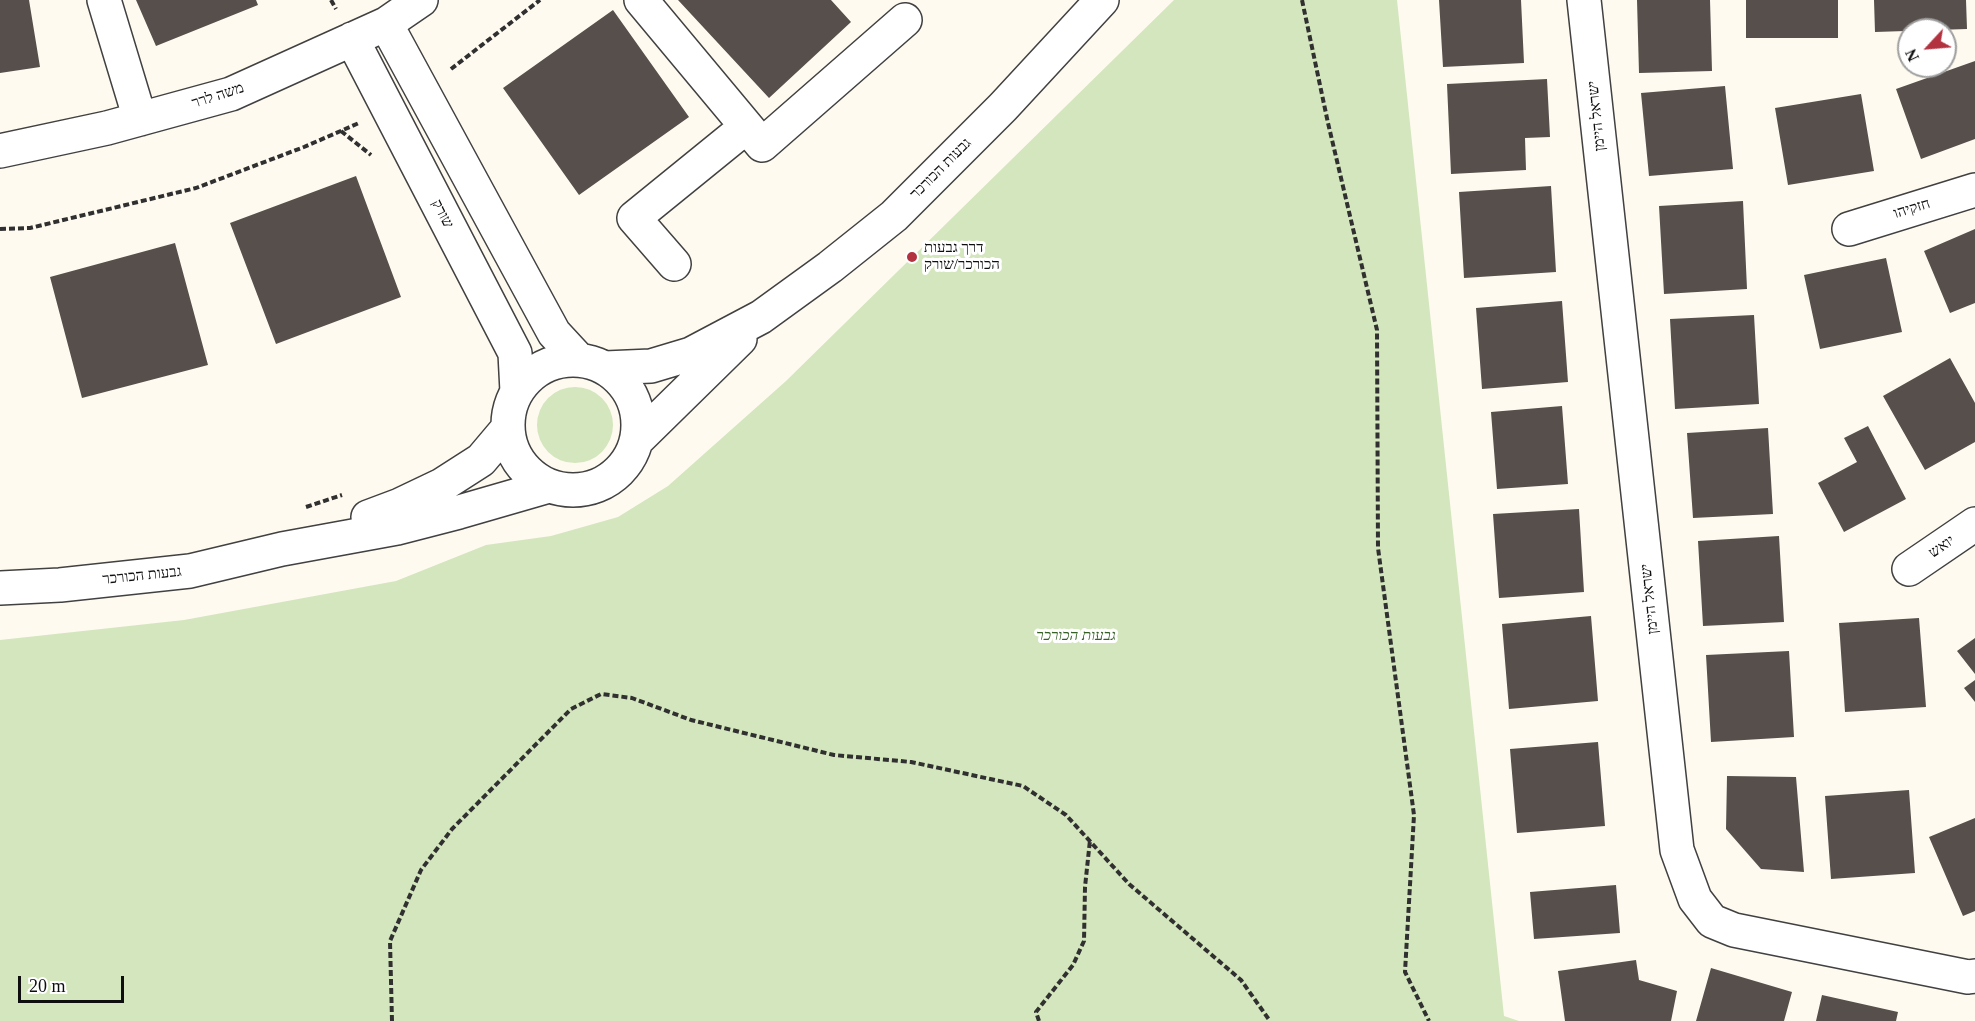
<!DOCTYPE html>
<meta charset="utf-8">
<style>
body{margin:0}
#map{position:relative;width:1975px;height:1021px;overflow:hidden;background:#fefaf0;font-family:"Times New Roman",serif}
canvas{display:block}
.north{position:absolute;left:1897px;top:18px;width:60px;height:60px;box-sizing:border-box;background:#fff;border:2px solid #9f9f9f;border-radius:50%;rotate:244deg;font-size:16px;font-weight:700;line-height:24px;text-align:center;color:#0e0e0e}
.north::after{content:'';display:block;margin:auto;width:21px;height:27px;background:#b23240;clip-path:polygon(50% 0,100% 100%,50% 72%,0 100%)}
.scale{position:absolute;left:18px;top:976px;width:106px;height:27px;box-sizing:border-box;border:3px solid #0e0e0e;border-top:0;padding-left:8px;font-size:18px;line-height:21px;white-space:nowrap;color:#0e0e0e;-webkit-text-stroke:4px #fff;paint-order:stroke}
</style>
<div id="map">
<canvas width="1975" height="1021"></canvas>
<div class="north">N</div>
<div class="scale">20 m</div>
</div>
<script>
const g = document.querySelector('canvas').getContext('2d');
g.lineJoin = 'round';
function paint(path, color) {
  g.fillStyle = color;
  g.fill(path, 'evenodd');
}
function strokePath(path, color, width, dash) {
  g.strokeStyle = color;
  g.lineWidth = width;
  g.lineCap = dash ? 'butt' : 'round';
  g.setLineDash(dash || []);
  g.stroke(path);
}
function drawText(font, color, halo, rows, align = 'center') {
  g.font = font + ' "Times New Roman",Heebo,serif';
  g.lineWidth = 6;
  g.setLineDash([]);
  g.textBaseline = 'middle';
  g.strokeStyle = halo;
  g.fillStyle = color;
  for (const [text, x, y, turn = 0] of rows) {
    g.save();
    g.translate(x, y);
    g.rotate((+turn || 0) * Math.PI / 180);
    g.textAlign = isNaN(turn) ? turn : align;
    if (halo) g.strokeText(text, 0, 0);
    g.fillText(text, 0, 0);
    g.restore();
  }
}
const green = new Path2D(`
 M1174 0H1397L1504 1016 1519 1021H0V640L184 620 396 581 486 545 551 536 618 517 668 486 786 381Z
 M537 425a38 38 0 1 1 76 0a38 38 0 1 1-76 0Z`);
const building = new Path2D(`
 M0 0H29L40 67 0 73Z
 M136 0H256L258 5 156 46Z
 M678 0H831L851 22 769 98Z
 M1439 0H1521L1524 63 1443 67Z
 M1637 0H1710L1712 71 1639 73Z
 M1746 0H1838V38H1746Z
 M1874 0H1966L1967 29 1875 32Z
 M613 10 689 117 579 195 503 88Z
 M1975 61V139L1921 159 1896 89Z
 M1547 79 1550 137 1525 138 1526 170 1451 174 1447 84Z
 M1725 86 1733 169 1649 176 1641 93Z
 M1861 94 1874 171 1788 185 1775 108Z
 M356 176 401 297 276 344 230 223Z
 M1551 186 1556 272 1464 278 1459 192Z
 M1743 201 1747 289 1664 294 1659 206Z
 M1975 229V303L1950 313 1924 251Z
 M175 243 208 365 82 398 50 277Z
 M1886 258 1902 332 1820 349 1804 275Z
 M1562 301 1568 382 1482 389 1476 308Z
 M1754 315 1759 404 1675 409 1670 319Z
 M1950 358 1975 403V442L1925 470 1883 396Z
 M1562 406 1568 484 1497 489 1491 412Z
 M1868 426 1906 499 1844 532 1818 483 1857 462 1844 438Z
 M1768 428 1773 514 1693 518 1687 433Z
 M1579 509 1584 592 1499 598 1493 514Z
 M1779 536 1784 622 1703 626 1698 541Z
 M1591 616 1598 701 1509 709 1502 624Z
 M1919 618 1926 707 1845 712 1839 623Z
 M1975 638V674L1957 651Z
 M1789 651 1794 737 1711 742 1706 655Z
 M1975 680V702L1964 688Z
 M1598 742 1605 826 1517 833 1510 749Z
 M1727 776 1796 777 1804 872 1761 869 1726 829Z
 M1909 790 1915 873 1831 879 1825 796Z
 M1975 818V911L1963 916 1929 837Z
 M1616 885 1620 933 1534 939 1530 892Z
 M1636 960 1639 980 1677 991 1671 1021H1565L1558 971Z
 M1711 968 1792 992 1784 1021H1696Z
 M1822 995 1898 1012 1896 1021H1816Z`);
const path = new Path2D(`
 M331 0 336 9
 M1302 0 1328 123 1377 330 1378 548 1414 815 1405 972 1429 1021
 M451 69 540 0
 M341 131 371 155
 M0 229 30 228 196 188 304 147 359 123
 M306 507 342 495
 M392 1021 390 941 421 870 452 829 571 709 601 694 632 698 691 720 834 755 911 762 1023 786 1066 815 1129 884 1241 980 1270 1021
 M1039 1021 1036 1012 1073 965 1084 941 1085 887 1090 840`);
const minor = new Path2D(`
 M104 0 140 119
 M641 0 762 145 905 20
 M1584 0 1677 850 1695 899 1712 921 1734 930 1968 977 1975 976
 M386 24 554 333 579 360
 M352 39 515 353 517 392
 M0 151 107 128 231 94 386 24 421 0
 M1849 229 1975 190
 M674 264 634 218 746 127
 M508 425a65 65 0 1 1 130 0a65 65 0 1 1-130 0Z
 M605 368 651 366 691 354 761 317 830 267 894 216 1003 107 1102 0
 M636 441 740 339
 M368 517 400 505 442 485 481 460 508 428
 M1909 569 1975 524
 M0 588 60 585 190 571 282 549 397 528 459 512 549 486`);
const markers = [
 [912,257,6,"#b23240"]
];
const streetNames = [
 ["משה לרר",218,96,-18],
 ["ישראל היימן",1597,116,-96],
 ["גבעות הכורכר",941,169,-45],
 ["חזקיהו",1912,209,-17],
 ["שורק",442,214,63],
 ["יואש",1942,547,-34],
 ["גבעות הכורכר",142,576,-6],
 ["ישראל היימן",1650,599,-96]
];
const poiNames = [
 ["דרך גבעות",924,248],
 ["הכורכר/שורק",924,265]
];
const parkNames = [
 ["גבעות הכורכר",1076,636]
];
paint(green, '#d4e6bd');
paint(building, '#564f4b');
strokePath(minor, '#414141', 36);
strokePath(path, '#303030', 4, [6, 3]);
strokePath(minor, '#fff', 33);
for (const [x, y, r, color] of markers) {
  const dot = new Path2D();
  dot.arc(x, y, r, 0, 2 * Math.PI);
  g.fillStyle = color;
  g.fill(dot);
  strokePath(dot, '#fff', 2);
}
drawText('15px', '#0e0e0e', '#fff', streetNames);
drawText('15px', '#0e0e0e', '#fff', poiNames, 'left');
drawText('italic 15px', '#346024', '#fff', parkNames);
</script>
